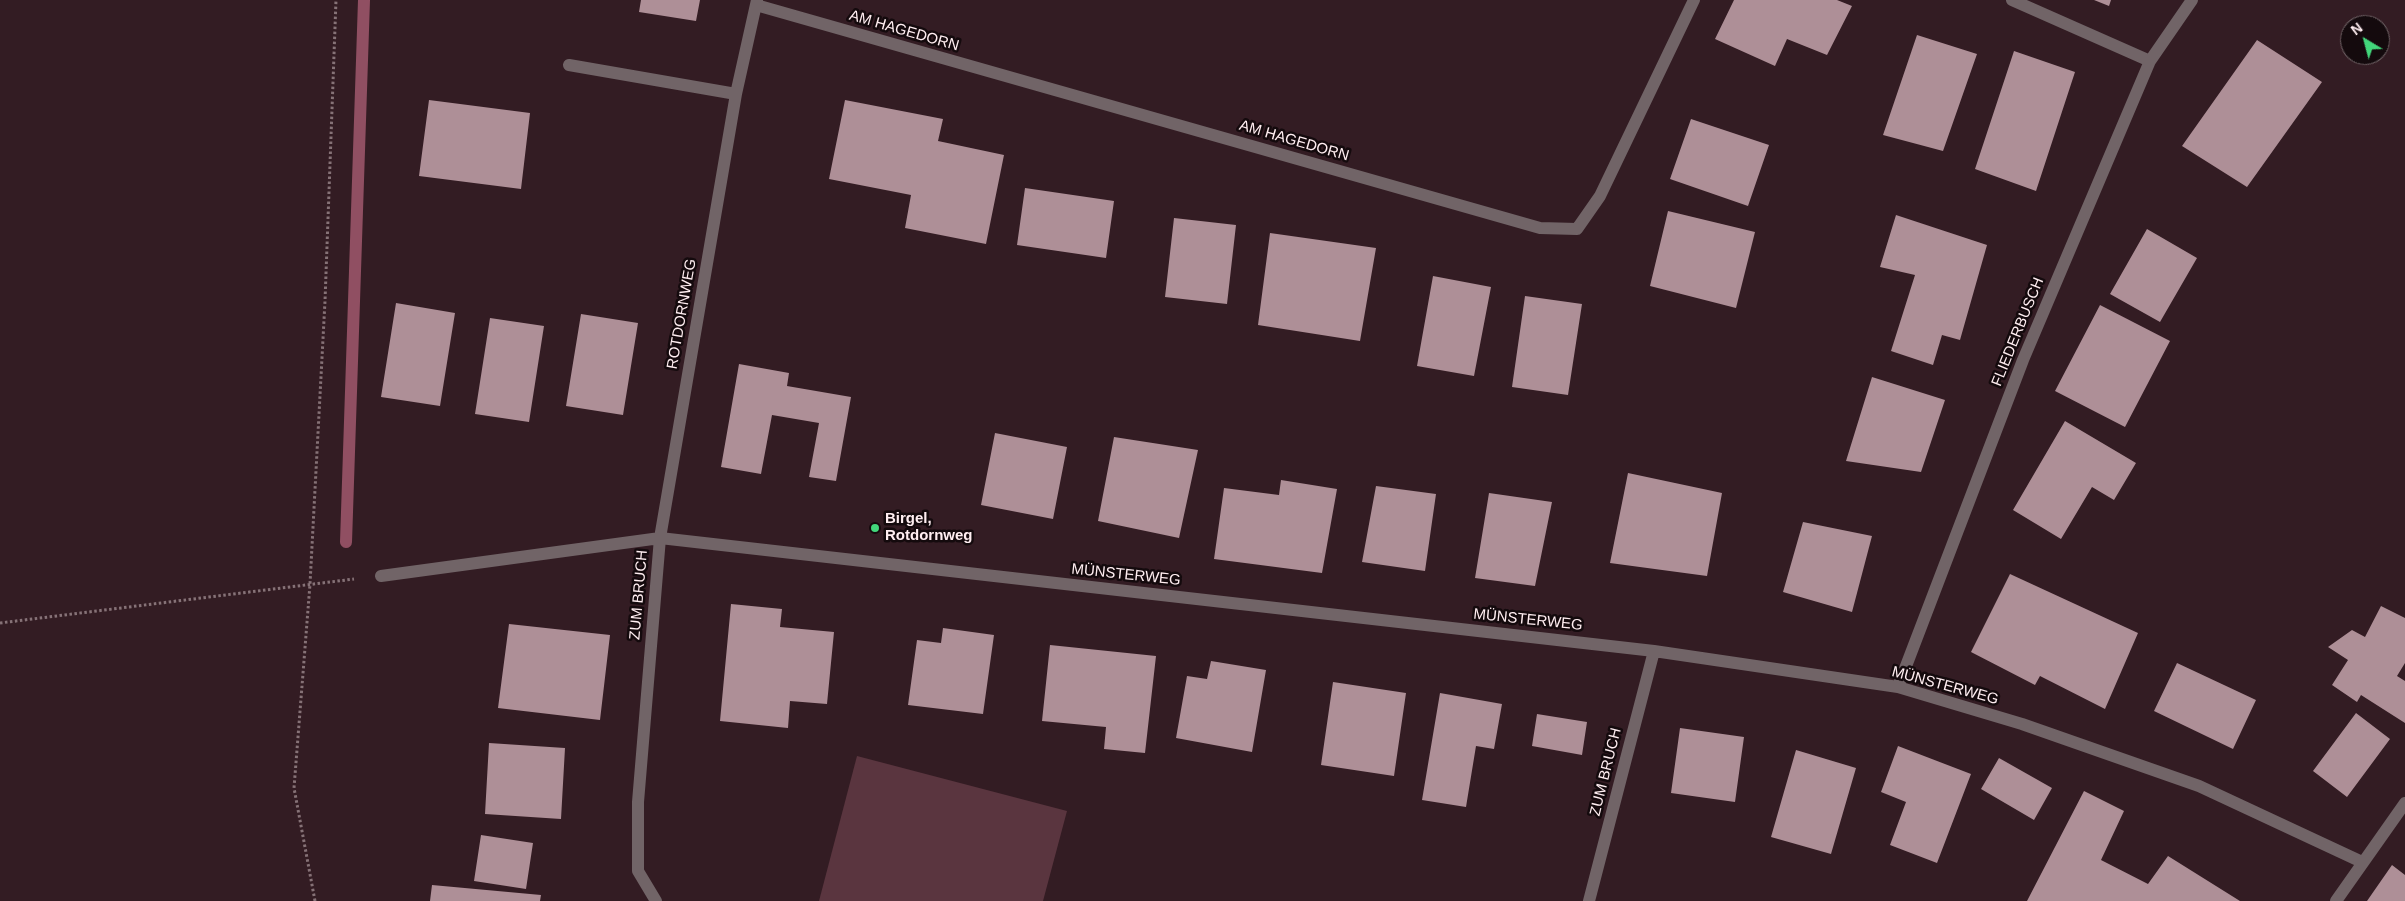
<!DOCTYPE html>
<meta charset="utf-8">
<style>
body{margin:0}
#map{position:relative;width:2405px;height:901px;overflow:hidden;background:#331c23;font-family:Arial,sans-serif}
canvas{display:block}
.north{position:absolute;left:2340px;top:15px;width:50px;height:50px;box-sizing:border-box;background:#140a0d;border:1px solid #726568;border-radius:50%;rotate:323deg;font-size:14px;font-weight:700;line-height:20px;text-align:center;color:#ffeef1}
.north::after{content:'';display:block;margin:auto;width:18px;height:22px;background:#42d77b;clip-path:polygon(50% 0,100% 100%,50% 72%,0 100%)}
</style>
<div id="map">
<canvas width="2405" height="901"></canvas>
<div class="north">N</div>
</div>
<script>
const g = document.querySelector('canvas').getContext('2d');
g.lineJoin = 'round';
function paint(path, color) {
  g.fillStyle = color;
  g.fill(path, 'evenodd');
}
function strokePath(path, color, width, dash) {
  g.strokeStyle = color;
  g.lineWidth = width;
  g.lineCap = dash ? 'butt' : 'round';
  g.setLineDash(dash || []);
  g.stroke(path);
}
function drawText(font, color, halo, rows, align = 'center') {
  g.font = font + ' Arial,sans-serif';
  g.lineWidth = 5;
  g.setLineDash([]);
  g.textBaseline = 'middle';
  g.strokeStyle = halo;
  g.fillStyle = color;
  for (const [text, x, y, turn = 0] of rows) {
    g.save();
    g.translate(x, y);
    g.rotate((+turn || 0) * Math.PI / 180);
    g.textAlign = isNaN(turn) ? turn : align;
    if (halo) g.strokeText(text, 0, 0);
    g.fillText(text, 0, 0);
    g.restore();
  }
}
const green = new Path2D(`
 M857 756 1067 811 1043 901H819Z`);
const stream = new Path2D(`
 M346 542 364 0`);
const building = new Path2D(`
 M641 0H700L696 21 639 12Z
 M1734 0H1837L1852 6 1827 55 1787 39 1775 66 1715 39Z
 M2094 0H2111L2109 6Z
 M1917 35 1977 54 1943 151 1883 135Z
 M2257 40 2322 82 2247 187 2182 146Z
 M2014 51 2075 72 2036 191 1975 169Z
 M429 100 530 113 521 189 419 176Z
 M845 100 943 119 938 141 1004 155 986 244 905 228 911 195 829 179Z
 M1691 119 1769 145 1748 206 1670 179Z
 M1025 188 1114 201 1106 258 1017 245Z
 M1668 211 1755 232 1736 308 1650 286Z
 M1896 215 1987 245 1960 340 1942 335 1933 365 1891 351 1915 275 1880 267Z
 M1174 218 1236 225 1227 304 1165 297Z
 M2147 229 2197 258 2160 322 2110 294Z
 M1270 233 1376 248 1360 341 1258 325Z
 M1433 276 1491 287 1474 376 1417 366Z
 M1525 296 1582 304 1568 395 1512 387Z
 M396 303 455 313 440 406 381 397Z
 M2100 305 2170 341 2125 427 2055 391Z
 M581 314 638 323 623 415 566 406Z
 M490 318 544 326 529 422 475 414Z
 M739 364 789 373 787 386 851 397 836 481 809 477 819 423 772 415 761 474 721 467Z
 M1872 377 1945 400 1921 472 1846 461Z
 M2065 421 2136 463 2114 500 2092 487 2061 539 2013 510Z
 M995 433 1067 447 1053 519 981 505Z
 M1114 437 1198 450 1179 538 1098 521Z
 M1628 473 1722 493 1707 576 1610 563Z
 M1281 480 1337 489 1322 573 1214 559 1224 488 1279 495Z
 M1376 486 1436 494 1425 571 1362 562Z
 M1489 493 1552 502 1535 586 1475 578Z
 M1803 522 1872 536 1852 612 1783 592Z
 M2010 574 2138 633 2105 709 2040 676 2035 685 1971 652Z
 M731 604 782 609 780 627 834 632 827 704 790 701 788 728 720 721Z
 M2381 606 2405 618V663L2397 676 2405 681V723L2361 695 2357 702 2332 685 2348 660 2328 647 2352 630 2365 637Z
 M509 624 610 635 600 720 498 708Z
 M943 628 994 635 983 714 908 705 917 640 941 643Z
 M1050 645 1156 656 1145 753 1104 749 1106 727 1042 721Z
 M1211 661 1266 670 1252 752 1176 738 1187 676 1207 679Z
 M2177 663 2256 700 2233 749 2154 711Z
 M1333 682 1406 693 1394 776 1321 765Z
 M1440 693 1502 704 1494 749 1476 746 1466 807 1422 800Z
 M2356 713 2390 739 2347 797 2313 771Z
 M1537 714 1587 722 1582 755 1532 746Z
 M1680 728 1744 737 1735 802 1671 793Z
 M489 743 565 748 561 819 485 814Z
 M1898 746 1971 774 1937 863 1890 845 1906 802 1881 792Z
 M1796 750 1856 768 1831 854 1771 837Z
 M1999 758 2052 788 2034 820 1981 789Z
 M2084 791 2124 811 2101 860 2148 884 2168 856 2240 901H2027Z
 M481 835 533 843 526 889 474 881Z
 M2392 865 2405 875V901H2367Z
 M432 885 541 895 540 901H430Z`);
const path = new Path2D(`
 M0 623 354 579
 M315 901 294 788 310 584 325 301 336 0`);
const street = new Path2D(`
 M2012 0 2150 61
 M756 5 1540 228 1577 229 1600 196 1694 0
 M569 65 736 94
 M381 576 660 538 1654 651 1898 687 2022 724 2199 786 2362 862
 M1898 687 2023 360 2150 61 2192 0
 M656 901 638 871V802L660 538 736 94 757 0
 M1589 901 1654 651
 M2336 901 2405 803`);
const markers = [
 [875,528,5,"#42d77b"]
];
const streetNames = [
 ["AM HAGEDORN",904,31,16],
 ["AM HAGEDORN",1294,141,16],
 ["ROTDORNWEG",682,314,-80],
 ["FLIEDERBUSCH",2018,332,-68],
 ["MÜNSTERWEG",1126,575,6],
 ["ZUM BRUCH",639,595,-85],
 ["MÜNSTERWEG",1528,620,6],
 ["MÜNSTERWEG",1945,686,15],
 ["ZUM BRUCH",1606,772,-76]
];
const poiNames = [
 ["Birgel,",885,519],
 ["Rotdornweg",885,536]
];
paint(green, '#5a353f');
strokePath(stream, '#904f62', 12);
paint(building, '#ae8f97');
strokePath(path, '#867277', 3, [2.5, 2.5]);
strokePath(street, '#716467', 12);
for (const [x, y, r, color] of markers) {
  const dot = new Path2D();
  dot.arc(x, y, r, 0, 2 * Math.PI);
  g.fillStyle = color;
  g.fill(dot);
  strokePath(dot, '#140a0d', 2);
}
drawText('15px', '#ffeef1', '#140a0d', streetNames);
drawText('bold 15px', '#ffeef1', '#140a0d', poiNames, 'left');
</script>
